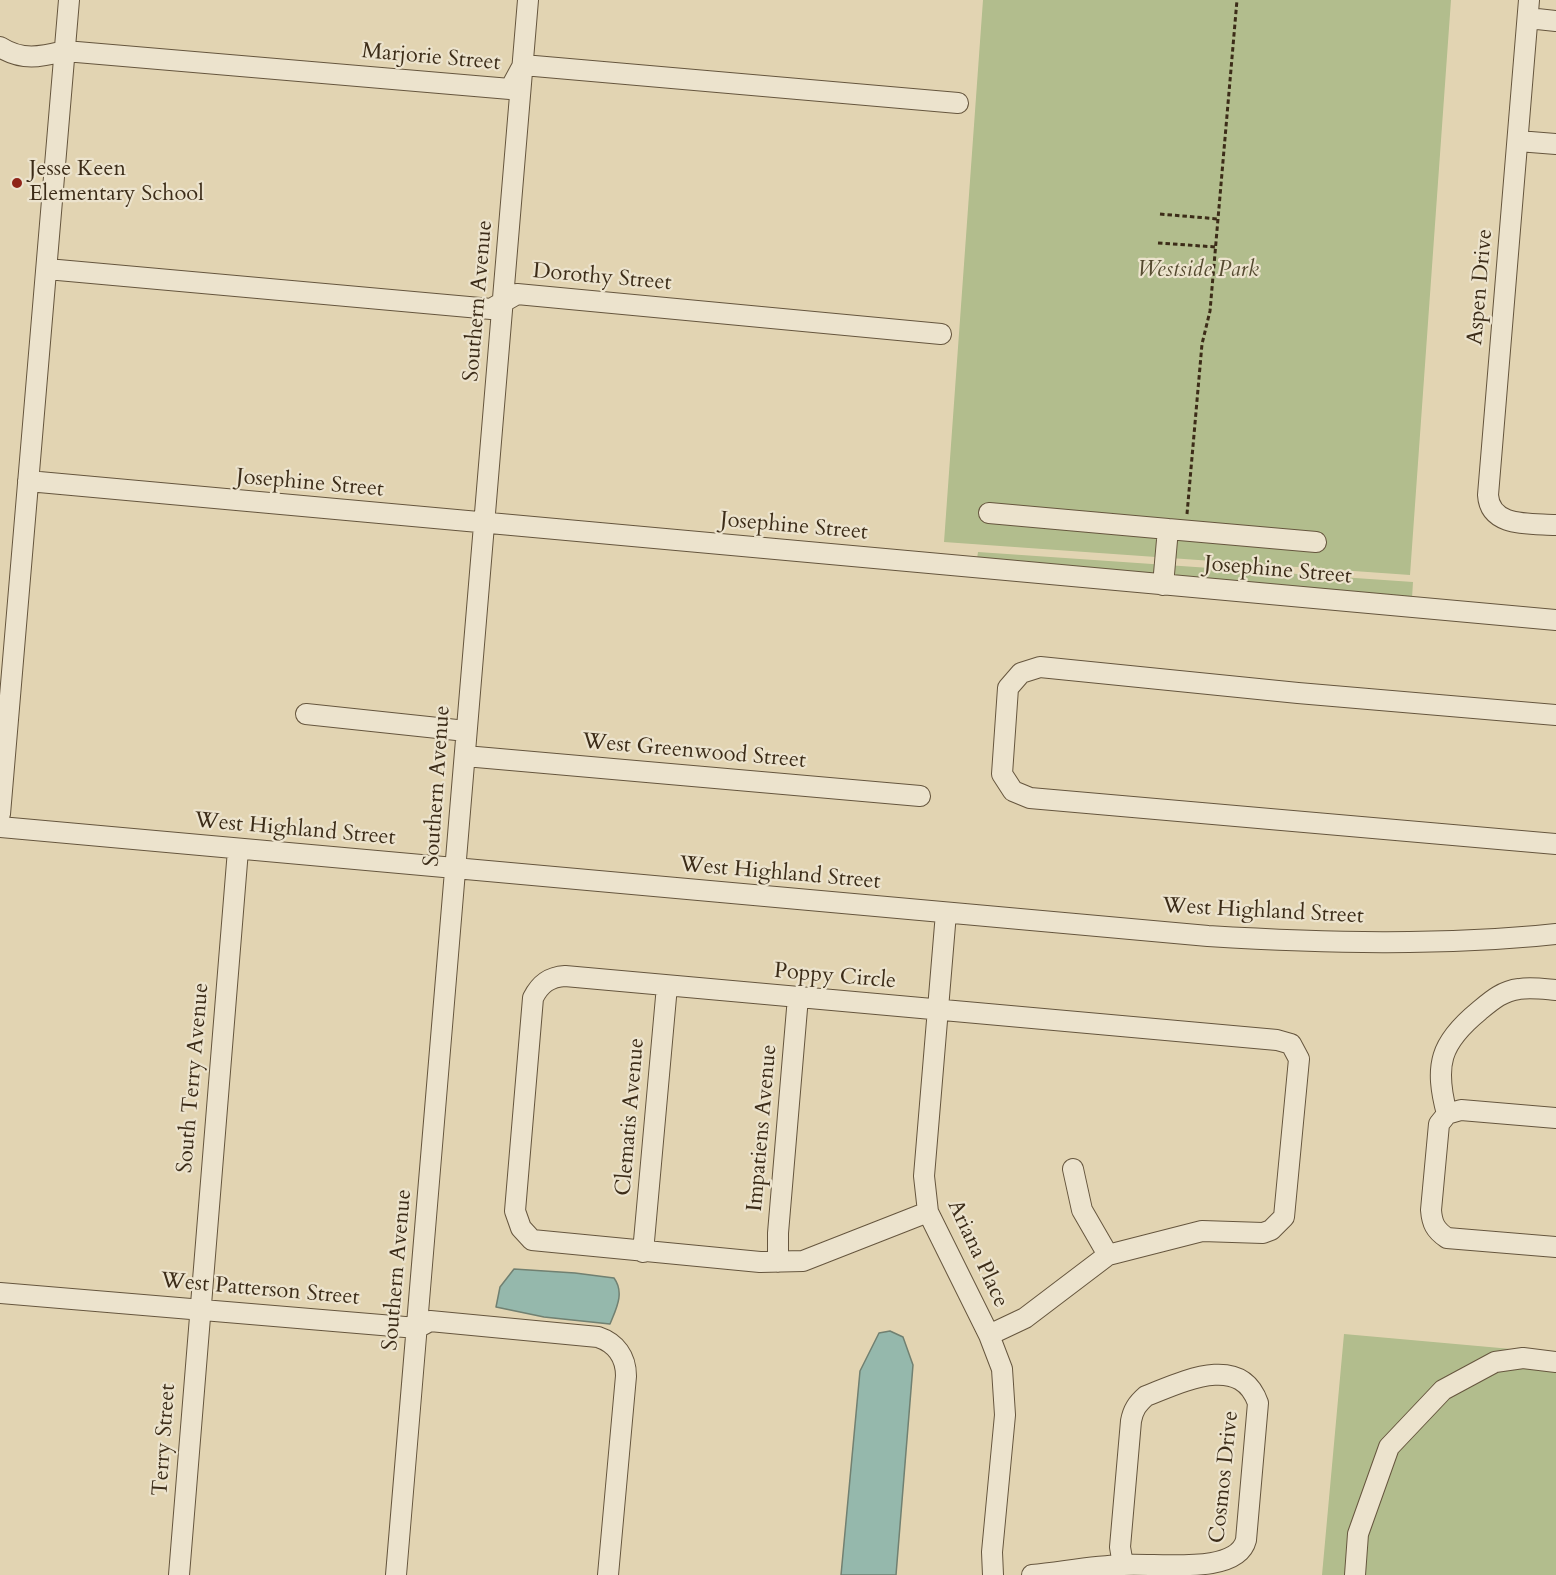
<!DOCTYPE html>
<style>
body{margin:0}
canvas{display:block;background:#e2d4b2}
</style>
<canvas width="1556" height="1575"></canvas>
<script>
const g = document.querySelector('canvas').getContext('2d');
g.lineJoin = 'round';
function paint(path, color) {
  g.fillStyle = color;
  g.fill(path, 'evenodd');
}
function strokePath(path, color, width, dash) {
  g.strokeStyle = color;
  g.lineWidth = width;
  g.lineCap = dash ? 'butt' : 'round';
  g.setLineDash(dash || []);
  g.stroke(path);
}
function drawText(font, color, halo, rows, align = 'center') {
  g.font = font + ' Cardo,serif';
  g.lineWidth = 4.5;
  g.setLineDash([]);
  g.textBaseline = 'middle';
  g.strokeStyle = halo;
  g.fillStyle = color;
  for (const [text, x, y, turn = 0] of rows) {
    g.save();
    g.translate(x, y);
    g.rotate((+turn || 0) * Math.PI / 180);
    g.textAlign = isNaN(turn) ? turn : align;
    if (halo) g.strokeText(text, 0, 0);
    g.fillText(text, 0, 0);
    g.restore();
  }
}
const green = new Path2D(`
 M983 0H1451L1410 575 944 542Z
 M978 552 1413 582 1412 598 977 559Z
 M1344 1334 1556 1353V1575H1322Z`);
const water = new Path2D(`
 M514 1269 575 1273 614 1278C625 1293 616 1309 610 1324L544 1317 496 1307 500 1287Z
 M890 1331 903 1337 913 1365 896 1575H841L860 1371 879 1333Z`);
const path = new Path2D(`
 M1160 214 1218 219
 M1158 243 1216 247
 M1187 514 1202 344 1210 311 1237 0`);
const minor = new Path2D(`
 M1529 0 1488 495C1490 528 1531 523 1556 525
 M1528 18 1556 21
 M0 47C22 61 40 57 65 51L510 89 523 65 958 103
 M1518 141 1556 144
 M47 269 491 309 517 294 941 334
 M28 481 1556 620
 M989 513 1168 529 1163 585
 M1168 529 1316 542
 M306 714 466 731
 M1556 715 1298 693 1040 667 1021 673 1008 688 1002 774 1013 791 1030 798 1556 844
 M465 756 920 796
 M0 814 69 0
 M0 827 1208 936C1324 943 1441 946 1556 934
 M946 913 924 1176 928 1212 989 1335 1002 1369 1005 1415 992 1552 993 1575
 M1447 1114C1434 1065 1440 1043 1479 1011 1491 1001 1502 991 1519 989 1531 987 1544 989 1556 990
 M1556 1118 1461 1110 1447 1114 1439 1124 1431 1210C1432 1223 1435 1230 1447 1238L1556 1247
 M1073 1169 1082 1210 1108 1255
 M928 1212 803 1261 760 1262 532 1240 521 1228 515 1211 533 998C540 984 549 977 565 976L1277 1040 1291 1044 1299 1059 1284 1217 1271 1230 1263 1233 1202 1231 1108 1255 1025 1318 989 1335
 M643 1252 667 986
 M778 1262V1233L798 997
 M0 1293 417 1328 430 1321 598 1337C616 1343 626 1357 626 1376L608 1575
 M179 1575 238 850
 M396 1575 528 0
 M1032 1575C1062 1572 1093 1566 1123 1565 1161 1563 1237 1575 1246 1540L1258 1403C1240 1352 1180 1383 1146 1396 1137 1404 1133 1410 1131 1421L1120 1547 1123 1565
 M1355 1575 1358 1534 1389 1447 1443 1390 1495 1362 1523 1358 1556 1362`);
const markers = [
 [17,183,6,"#8f2418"]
];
const streetNames = [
 ["Marjorie Street",431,58,5],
 ["Dorothy Street",602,278,5],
 ["Aspen Drive",1481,287,-85],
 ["Southern Avenue",479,301,-85],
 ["Josephine Street",310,484,5],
 ["Josephine Street",794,527,5],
 ["Josephine Street",1278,571,5],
 ["West Greenwood Street",694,752,5],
 ["Southern Avenue",438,786,-86],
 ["West Highland Street",295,830,5],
 ["West Highland Street",780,874,5],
 ["West Highland Street",1263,912,3],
 ["Poppy Circle",835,977,5],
 ["South Terry Avenue",194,1078,-85],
 ["Clematis Avenue",631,1117,-85],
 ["Impatiens Avenue",763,1128,-85],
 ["Ariana Place",977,1254,65],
 ["Southern Avenue",398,1270,-85],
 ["West Patterson Street",260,1290,5],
 ["Terry Street",165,1440,-86],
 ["Cosmos Drive",1225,1477,-84]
];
const poiNames = [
 ["Jesse Keen",29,170],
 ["Elementary School",29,195]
];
const parkNames = [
 ["Westside Park",1198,271]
];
paint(green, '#b2bd8d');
paint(water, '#95b8ac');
strokePath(water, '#718071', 1.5);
strokePath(minor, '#66563e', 22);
strokePath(path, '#3c2c18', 3, [4.5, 3]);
strokePath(minor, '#ece3cd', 20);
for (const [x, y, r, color] of markers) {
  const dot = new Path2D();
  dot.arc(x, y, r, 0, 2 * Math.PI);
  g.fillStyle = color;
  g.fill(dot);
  strokePath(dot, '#ece3cd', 2);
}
drawText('22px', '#3c2c18', '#ece3cd', streetNames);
drawText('22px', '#3c2c18', '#ece3cd', poiNames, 'left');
drawText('italic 22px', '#54492f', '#ece3cd', parkNames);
</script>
